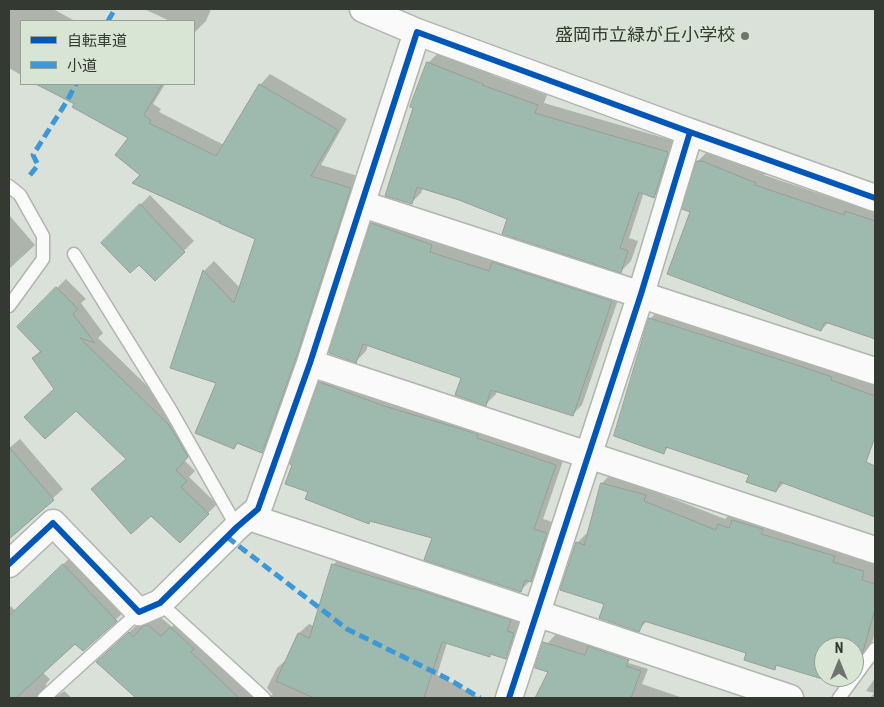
<!DOCTYPE html>
<meta charset="utf-8">
<style>
body{margin:0}
#map{position:relative;width:884px;height:707px;overflow:hidden;background:#dae1d8;font-family:"Roboto Condensed","Noto Sans JP",sans-serif}
canvas{display:block}
.frame{position:absolute;inset:0;border:10px solid #343932;pointer-events:none}
.legend{position:absolute;left:20px;top:20px;width:175px;height:65px;box-sizing:border-box;background:#d8e5d4;border:1px solid #96a093;margin:0;padding:6px 9px;list-style:none;font-size:15px;color:#343932}
.legend li{display:flex;align-items:center;gap:10px;height:25px}
.legend b{width:25px;border:1px solid #96a093}
.north{position:absolute;left:814px;top:637px;width:50px;height:50px;box-sizing:border-box;background:#d8e5d4;border:1px solid #96a093;border-radius:50%;rotate:0deg;font-size:14px;font-weight:700;line-height:20px;text-align:center;color:#343932}
.north::after{content:'';display:block;margin:auto;width:18px;height:22px;background:#6e746c;clip-path:polygon(50% 0,100% 100%,50% 72%,0 100%)}
</style>
<div id="map">
<canvas width="884" height="707"></canvas>
<div class="frame"></div>
<ul class="legend">
<li><b style="height:6px;background:#0057b8"></b>自転車道</li>
<li><b style="height:6px;background:#3d98d8"></b>小道</li>
</ul>
<div class="north">N</div>
</div>
<script>
const g = document.querySelector('canvas').getContext('2d');
g.lineJoin = 'round';
function paint(path, color) {
  g.fillStyle = color;
  g.fill(path, 'evenodd');
}
function strokePath(path, color, width, dash) {
  g.strokeStyle = color;
  g.lineWidth = width;
  g.lineCap = dash ? 'butt' : 'round';
  g.setLineDash(dash || []);
  g.stroke(path);
}
function drawText(font, color, halo, rows, align = 'center') {
  g.font = font + ' "Roboto Condensed","Noto Sans JP",sans-serif';
  g.lineWidth = 4;
  g.setLineDash([]);
  g.textBaseline = 'middle';
  g.strokeStyle = halo;
  g.fillStyle = color;
  for (const [text, x, y, turn = 0] of rows) {
    g.save();
    g.translate(x, y);
    g.rotate((+turn || 0) * Math.PI / 180);
    g.textAlign = isNaN(turn) ? turn : align;
    if (halo) g.strokeText(text, 0, 0);
    g.fillText(text, 0, 0);
    g.restore();
  }
}
const shadow = new Path2D(`
 M9 9H53L75 21H21V75L9 68Z
 M144 9H211L206 21 194 33V21H170Z
 M438 53 492 74V75L547 95 544 103 678 142 664 186 654 196 644 192 629 238 638 241 631 261 621 271 508 219 459 199 423 188 421 193 411 203 428 63Z
 M270 74 347 119 321 165 361 177 272 441 262 451 239 442 234 448 217 382 172 367 204 271 214 261 240 288 256 238 223 215 142 175 130 138 76 103 39 84H165L153 104 161 109 159 112 224 145 260 85Z
 M708 151 765 173 764 175 853 205 856 202 875 208V337L829 322 821 330 692 212 698 161Z
 M150 195 194 241 155 279 139 263 103 243Z
 M382 213 621 291 582 405 572 415 497 391 496 394 486 404 462 377 368 345 366 351 356 361 330 353 372 223Z
 M9 215 35 245 9 269Z
 M66 279 86 299 81 303 103 333 98 338 179 417 196 447 184 460 195 471 189 477 217 504 180 542 127 459 56 389 33 358 41 350 18 327Z
 M660 309 875 383V394L845 491 785 482 776 491 750 474 669 446 664 452 650 319Z
 M330 373 565 455 543 519 556 523 541 570 520 591 433 538 371 520 310 491 320 383Z
 M20 439 63 489 9 538V448Z
 M612 473 655 485 653 491 725 519 729 515 875 562V631L873 640 854 666V647H824V677H844L839 683 778 664 774 668 747 652 647 621 640 628 606 604 577 543 587 533H588L602 483Z
 M73 555 126 610 83 650 75 643 42 672 50 679 46 684V690L48 694 56 697 64 691 72 698H9V609L11 606 15 611Z
 M343 555 520 611 516 621 523 623 512 647 502 657 491 653 489 655 447 643 437 675 480 698H266L270 695H273L267 688 277 668 288 658 299 633 309 624 314 626 333 565Z
 M158 615 172 627 180 618 259 698H138L97 662 139 623 143 628 154 616Z
 M556 634 595 646 593 652 648 669 642 684 683 698H537L549 671 547 644Z
 M875 678V698H870L874 693 866 691Z`);
const building = new Path2D(`
 M427 62 483 84 482 85 538 105 535 113 668 152 654 198 639 192 620 248 628 251 621 273 502 234 507 219 459 200 417 187 412 204 385 196 413 108 410 107Z
 M36 84H162L144 115 151 120 149 123 216 156 259 84 338 130 311 176 351 188 296 358 262 453 237 443 234 449 195 433 216 383 170 368 203 270 234 303 255 239 219 223 220 220 218 222 132 183 140 175 115 155 128 138 72 107 74 104Z
 M697 161H702L756 183 755 185 844 215 845 211 875 221V339L825 322 821 331 667 274 690 212 682 209Z
 M140 204 185 252 155 281 139 265 130 273 101 243Z
 M371 223 432 245 430 252 489 271 492 262 612 301 573 416 491 390 486 406 455 395 461 378 363 344 356 363 329 353Z
 M56 287 78 309 73 314 95 343 80 338 170 426 188 457 176 470 187 481 181 487 209 514 180 543 151 516 131 534 91 489 126 459 76 411 45 439 24 417 54 389 32 358 41 352 17 327Z
 M649 318 800 366 832 377 831 380 875 396V437L866 462 875 466V517L780 482 776 492 746 482 749 475 666 447 664 454 614 436Z
 M319 382 384 406 478 434 477 438 556 465 534 529 547 533 531 582 525 580 521 592 424 560 432 538 370 521 369 524 305 499 308 492 285 484 292 465 290 464Z
 M9 447 54 500 9 539Z
 M601 483 646 495 644 501 716 530 718 524 729 528 732 520 763 529 761 534 835 556 833 562 864 571 862 580 875 584V609L863 652 854 664V647H824V677H844L839 684 776 665 775 670 744 660 746 653 644 621 639 632 599 618 604 604 560 590 576 542 584 545Z
 M63 564 117 621 83 651 75 644 16 698H9V616Z
 M332 564 413 589V588L511 620 507 631 514 633 506 659 490 654V657L442 642 424 698H314L276 681 298 633 309 638Z
 M148 625 161 636 170 627 194 649 191 652 239 698H136L96 662 129 632 133 637 143 626Z
 M543 642 585 655 588 646 629 660 626 666 641 671 631 698H535L548 672 535 668Z`);
const lane = new Path2D(`
 M9 186 20 195 43 236V259L9 306
 M74 254 170 409 237 527
 M160 603 264 698
 M44 698 139 612
 M839 698 875 649`);
const street = new Path2D(`
 M363 9 417 32
 M362 204 875 371
 M310 363 875 550
 M249 517 790 698
 M9 564 53 523 139 612 160 603 237 527 258 509 310 363 417 32 690 132
 M509 698 641 294 690 132 875 198`);
const quiet = new Path2D(`
 M108 21 115 9
 M30 175 38 165 33 155 67 101 76 84
 M227 537 347 629 452 681 480 698`);
const cycleway = new Path2D(`
 M9 564 53 523 139 612 160 603 237 527 258 509 310 363 417 32 690 132
 M509 698 641 294 690 132 875 198`);
const markers = [
 [745,36,5,"#6e746c"]
];
const poiNames = [
 ["盛岡市立緑が丘小学校",735,36]
];
paint(shadow, '#0003');
paint(building, '#9eb9ae');
strokePath(building, '#979e99', 1);
strokePath(lane, '#b0b6af', 15);
strokePath(street, '#b0b6af', 29);
strokePath(lane, '#f9faf9', 12);
strokePath(street, '#f9faf9', 26);
strokePath(quiet, '#3d98d8', 5, [10, 5]);
strokePath(cycleway, '#0057b8', 6);
for (const [x, y, r, color] of markers) {
  const dot = new Path2D();
  dot.arc(x, y, r, 0, 2 * Math.PI);
  g.fillStyle = color;
  g.fill(dot);
  strokePath(dot, '#d8e5d4', 2);
}
drawText('18px', '#343932', '#d8e5d4', poiNames, 'right');
</script>
